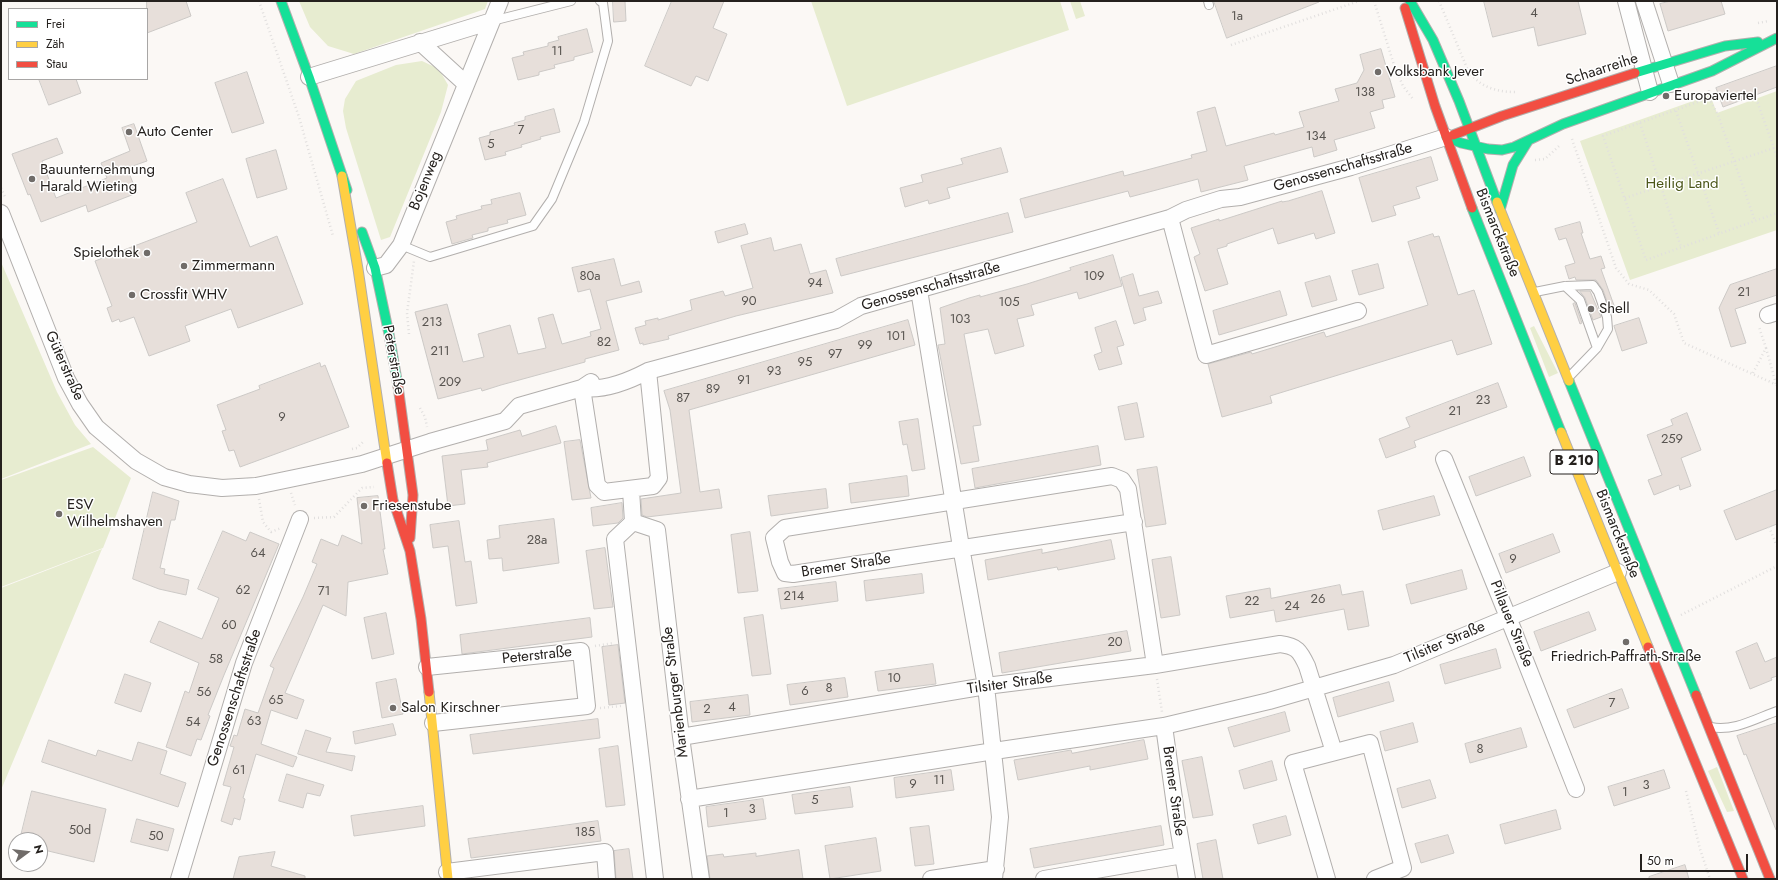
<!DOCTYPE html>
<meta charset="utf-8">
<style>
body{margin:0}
#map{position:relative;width:1778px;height:880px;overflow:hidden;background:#fbf8f5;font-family:Jost,sans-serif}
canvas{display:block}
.frame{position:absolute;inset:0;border:2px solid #25211e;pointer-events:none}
.legend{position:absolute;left:8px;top:8px;width:140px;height:72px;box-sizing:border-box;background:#fff;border:1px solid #a8a6a5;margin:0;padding:5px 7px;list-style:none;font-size:12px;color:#25211e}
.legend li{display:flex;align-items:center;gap:8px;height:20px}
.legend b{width:20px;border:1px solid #a8a6a5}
.north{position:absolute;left:8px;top:832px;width:40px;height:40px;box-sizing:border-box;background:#fff;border:1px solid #a8a6a5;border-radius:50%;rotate:75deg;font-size:11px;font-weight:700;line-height:16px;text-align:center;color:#25211e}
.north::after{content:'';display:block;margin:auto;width:14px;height:18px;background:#706c69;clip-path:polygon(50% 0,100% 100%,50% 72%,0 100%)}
.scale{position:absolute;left:1640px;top:854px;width:108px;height:18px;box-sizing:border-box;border:2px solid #25211e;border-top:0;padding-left:5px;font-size:12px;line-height:14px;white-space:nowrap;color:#25211e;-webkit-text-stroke:3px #fff;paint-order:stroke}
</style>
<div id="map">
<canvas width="1778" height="880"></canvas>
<div class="frame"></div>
<ul class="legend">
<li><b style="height:5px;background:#16e098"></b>Frei</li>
<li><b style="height:5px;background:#ffcf43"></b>Zäh</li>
<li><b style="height:5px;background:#f24e42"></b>Stau</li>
</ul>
<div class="north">N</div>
<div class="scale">50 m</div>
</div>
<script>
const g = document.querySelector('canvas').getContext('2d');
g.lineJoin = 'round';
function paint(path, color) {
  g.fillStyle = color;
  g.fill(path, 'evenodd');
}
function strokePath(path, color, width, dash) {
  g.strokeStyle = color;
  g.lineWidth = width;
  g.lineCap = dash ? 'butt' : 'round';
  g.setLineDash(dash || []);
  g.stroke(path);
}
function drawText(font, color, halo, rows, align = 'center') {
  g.font = font + ' Jost,sans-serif';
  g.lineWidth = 3;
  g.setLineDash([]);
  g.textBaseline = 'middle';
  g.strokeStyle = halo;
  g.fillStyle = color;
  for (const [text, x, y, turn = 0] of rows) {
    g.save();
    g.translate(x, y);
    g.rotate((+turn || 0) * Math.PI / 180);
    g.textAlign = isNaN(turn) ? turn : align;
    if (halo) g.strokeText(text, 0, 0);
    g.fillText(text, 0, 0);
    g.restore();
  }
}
const green = new Path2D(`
 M299 1H488L485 9 354 54 328 46 310 27Z
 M811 1H1060L1069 30 847 106Z
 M1070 1H1080L1085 16 1076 19Z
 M422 61 439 69 448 85 441 112 390 237 381 240 346 128 343 111 345 99 356 81 396 65Z
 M1777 91V230L1630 280 1580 141 1710 95 1717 113Z
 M1 262 57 392 75 425 91 444 1 479Z
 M1534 326 1558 373 1549 377 1530 328Z
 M93 447 131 478 103 548 1 587V480Z
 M102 549 1 790V588Z
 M1717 767 1734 811 1727 812 1708 771Z`);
const building = new Path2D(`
 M147 1H186L191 16 147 33Z
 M613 1H625L626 21 614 22Z
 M672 1H724L713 28 727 34 708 81 696 76 691 86 645 66Z
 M1214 1H1319V2L1227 38Z
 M1484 1H1578L1586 34 1538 46 1534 27 1493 37Z
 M1671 1H1721L1725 14 1668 31 1660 4Z
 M587 29 593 52 574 57V60L554 65 555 68 539 72V75L518 80 512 58 524 55 523 52 548 46V43L559 40 558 37Z
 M1381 49 1395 97 1382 100 1384 108 1370 112 1375 128 1334 140 1337 150 1314 157 1312 147 1244 166 1248 180 1201 192 1198 179 1130 197 1128 191 1025 218 1020 199 1123 171 1124 176 1192 158 1191 155 1207 151 1197 112 1215 107 1226 146 1274 133 1275 135 1304 127 1299 112 1339 101 1335 89 1357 83 1364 70 1360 55Z
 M1777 66V87L1723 107 1716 88Z
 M247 72 264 123 232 133 215 83Z
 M39 79H76L81 93 49 105Z
 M554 109 560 132 540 137 541 139 521 145 522 147 505 152 506 155 485 160 479 138 490 135V132L515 125 514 123 525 120V117Z
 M134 124 147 161 127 168 137 193 88 212 86 205 41 222 30 194 28 195 12 154 57 138 63 153 42 161 56 198 107 178 101 163 130 151 122 128Z
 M1001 148 1008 172 947 188 950 198 929 204 928 200 905 207 900 188 923 182 921 175 963 164 961 159Z
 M276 150 287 189 257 198 246 159Z
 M1431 157 1438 180 1416 187 1420 198 1393 206 1396 215 1372 222 1359 178Z
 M223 179 250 247 277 236 303 304 238 328 231 309 185 326 190 341 149 356 134 317 120 322 119 319 112 322 107 308 112 306 95 261 197 222 186 193Z
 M1322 191 1335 233 1316 239 1314 233 1278 244 1273 228 1227 244V246L1217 249 1228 284 1205 291 1194 257 1200 254 1191 228 1219 219V221L1282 201V202L1288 201Z
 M520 193 526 215 507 220 508 223 488 228V231L472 235 473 238 452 244 446 222 457 219 456 216 482 209 481 206 492 204 491 200Z
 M1008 213 1013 232 841 276 836 259Z
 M1580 222 1583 233H1581L1590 259 1601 256 1605 268 1601 269 1616 311 1611 313 1603 290 1596 280H1576L1575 277 1569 279 1565 266 1575 263 1566 238 1559 240 1555 229Z
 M745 224 748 234 718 243 715 232Z
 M1433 234 1434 237 1439 236 1458 295 1474 290 1492 344 1457 355 1452 340 1270 396 1272 403 1222 417 1208 364 1251 352 1252 354 1324 332 1326 337 1428 305 1408 242Z
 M771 238 774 251 801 244 810 274 826 270 833 293 736 316 668 336 669 339 643 345V343L640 344 635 328 646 325 645 321 658 318V320L692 310 690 300 723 291 725 296 753 288 741 246Z
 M1113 255 1122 286 1079 299 1077 292 1031 305 1034 315 1017 319 1024 346 995 354 988 329 964 334 981 425 973 426 979 461 961 464 938 345 945 344 940 308 969 298 980 295V297L1027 284 1071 270 1070 268Z
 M614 259 621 286 639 281 642 292 606 301 619 350 585 359V362L501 385 482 391 481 388 438 399 415 312 447 304 463 362 484 357 478 334 510 325 518 354 546 348 538 318 553 314 562 344 591 336 590 332 601 329 590 289 578 292 572 268Z
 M1378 264 1384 288 1359 295 1352 271Z
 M1777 269V295L1735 309 1746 343 1731 347 1719 308 1730 285Z
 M1133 274 1139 296 1158 291 1162 303 1143 308 1146 320 1134 324 1121 278Z
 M1330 276 1337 300 1312 307 1305 283Z
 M1280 291 1287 315 1219 335 1213 311Z
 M1580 291H1590L1601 317 1593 320 1585 298Z
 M1575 303 1582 323 1580 324 1573 304Z
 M1639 318 1647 343 1622 351 1614 326Z
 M908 320 915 345 689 410 700 492 719 489 722 508 647 517 642 515 641 499 681 493 670 410 664 391Z
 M1116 321 1124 345 1117 347 1122 364 1099 370 1094 355 1102 352 1095 328Z
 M320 363 321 367 325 365 349 427 240 467 234 450 229 451 222 431 226 430 217 405 260 389 259 386Z
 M1498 383 1507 407 1414 441 1416 447 1386 458 1379 439 1410 427 1406 418Z
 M1137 403 1144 437 1125 440 1118 407Z
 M1687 413 1701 450 1681 458 1691 486 1680 490 1679 485 1654 495 1648 480 1662 475 1647 435 1673 425 1671 420Z
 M918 419 925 469 912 471 907 444 903 445 899 422Z
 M556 426 561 443 487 463 488 467 461 470 465 504 448 506 442 456 488 450 486 440 520 430 522 436Z
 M580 440 591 498 572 500 564 442Z
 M1098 446 1101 465 975 488 972 469Z
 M1524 457 1531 476 1476 496 1469 477Z
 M1157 467 1166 524 1146 527 1137 470Z
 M907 476 909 496 851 503 849 484Z
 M826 489 828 508 771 516 768 496Z
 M1777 490V524L1736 540 1724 511Z
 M153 492 179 501 175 520H171L160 568 165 569 164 574 189 580 186 595 159 589 133 579Z
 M378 496 385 549H383L388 574 348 582 346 616 323 605 285 693 304 700 297 719 271 710 261 744 297 757 293 767 256 754 243 798 245 799 240 820 234 818 232 825 221 821 231 787 223 785 234 747 230 746 234 735 237 736 245 709 258 713 274 668 270 666 303 597 317 564 312 562 321 539 338 546 342 535 362 544 357 498Z
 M1434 496 1440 515 1383 530 1378 511Z
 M622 503 623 518 618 523 593 526 591 508Z
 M554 519 559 563 503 571 502 558 489 559 487 540 500 538 499 526Z
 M459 521 465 562 471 561 477 603 456 606 448 546 433 548 430 525Z
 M223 531 246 541 250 532 279 544 224 675 208 715 210 716 201 740 197 739 191 756 166 747 185 691 189 693 199 663 150 642 159 621 202 639 219 598 198 589Z
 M750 532 758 591 738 593 731 535Z
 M1553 534 1560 552 1506 573 1499 554Z
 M1111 540 1115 559 1058 570 1057 567 988 580 985 560 1042 549V553Z
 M605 548 613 607 594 609 586 551Z
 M1171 557 1180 615 1161 618 1152 560Z
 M1462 570 1467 589 1411 604 1406 585Z
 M922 574 924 593 866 601 864 581Z
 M836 582 838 601 781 609 778 589Z
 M1340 585 1342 595 1363 591 1369 626 1348 630 1344 609 1276 622 1274 610 1230 618 1226 596 1270 588 1271 598Z
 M1589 612 1596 630 1541 651 1534 632Z
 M386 613 394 654 372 659 364 618Z
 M763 615 771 674 752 676 744 618Z
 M590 618 592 637 462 654 460 635Z
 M1127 631 1131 651 1002 673 999 653Z
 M1757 643 1765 662 1777 657V676L1771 678 1772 680 1750 689 1736 652Z
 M618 645 625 703 609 705 602 647Z
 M1496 649 1501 668 1445 684 1440 665Z
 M933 664 936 684 878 691 875 672Z
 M125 674 151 683 141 712 115 703Z
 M845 678 848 697 790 705 787 685Z
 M396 679 403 714 382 718 376 683Z
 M1389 682 1394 701 1338 717 1333 698Z
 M1622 689 1629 708 1574 728 1567 710Z
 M748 695 750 715 692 722 690 702Z
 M1285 712 1290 731 1234 747 1228 728Z
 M598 719 600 738 473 754 470 735Z
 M1413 723 1418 742 1385 751 1380 732Z
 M1777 723V830H1776L1746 754 1744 755 1737 736Z
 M393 724 396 735 355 744 353 732Z
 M1521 728 1527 747 1470 763 1465 744Z
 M306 730 331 738 326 752 355 756 352 771 298 754Z
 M49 740 96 756 98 750 132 761 138 742 167 751 160 774 186 783 178 807 42 762Z
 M1144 740 1148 759 1090 770V766L1018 780 1014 760 1071 750 1072 753Z
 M618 746 625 805 606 807 599 749Z
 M1202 757 1213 815 1193 818 1182 761Z
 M1272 761 1277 780 1244 789 1239 771Z
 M951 770 954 790 896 798 894 778Z
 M1664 770 1670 788 1614 806 1608 787Z
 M287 774 324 785 320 796 307 793 303 808 279 801Z
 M1430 780 1436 798 1402 808 1397 789Z
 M850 787 853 807 795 814 792 795Z
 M32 791 106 809 94 862 40 849V840H20Z
 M763 799 766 819 708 827 706 807Z
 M423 806 425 826 354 836 351 816Z
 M1556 810 1561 829 1505 844 1500 825Z
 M1286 816 1291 835 1258 844 1253 825Z
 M137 819 174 829 168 851 131 842Z
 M598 821 601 841 471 858 468 839Z
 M929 826 934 864 915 866 910 828Z
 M1161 826 1164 845 1034 868 1030 849Z
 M1448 835 1454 853 1421 863 1415 844Z
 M876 838 881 871 830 879 825 846Z
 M1216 840 1223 879H1203L1197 844Z
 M629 849 633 879H616L614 851Z
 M799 850 803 879H710L707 856 723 854 724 857 756 853V856Z
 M275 852 271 866 305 876V879H233L239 857Z
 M1685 865 1689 879H1649V877Z`);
const path = new Path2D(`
 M259 1 299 117 333 236
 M1374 1 1394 65 1403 86 1413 99
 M1439 1 1467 68C1477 86 1495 92 1515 92
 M1758 23 1769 21
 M1231 45 1359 1
 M1709 90V98L1718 115 1755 221
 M1755 95 1777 157
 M1709 98 1603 136 1646 260 1777 213
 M1676 111 1719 233
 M1640 123 1681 247
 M1572 139 1616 268 1629 284 1649 290 1674 314 1684 343 1777 385
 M1535 160 1545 159 1559 146
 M1 188 6 199
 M1625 198 1777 147
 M409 334 407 313 414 261
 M1766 348 1776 384
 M1753 373 1766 348 1759 327
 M420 408 425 417 427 427
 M352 449 357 448 364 441
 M291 493 295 505
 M259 499 263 522 271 532 281 528
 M314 518 334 517 362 488 374 487
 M1769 527 1777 546
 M1681 615 1777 566
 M595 646 614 643
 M1157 679 1162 712
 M600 708 621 706
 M1686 791 1700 849 1710 879`);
const lane = new Path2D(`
 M1208 1 1209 5
 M492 21 571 1
 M401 245 430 257 533 226 552 199 584 122 608 41 603 3 600 1
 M1565 286 1580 300 1597 348
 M1535 292 1565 286 1593 285 1598 292 1607 317 1608 329 1597 348 1569 377
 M1711 727C1733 732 1757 718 1777 711`);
const street = new Path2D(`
 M1626 1 1650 92
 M1644 1 1671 84
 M420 42 466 84
 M309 77 492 21
 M1 213 66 378 80 404 96 427 136 461 164 477 189 484 222 488 256 486 362 464 430 442 505 421 519 406 582 388 591 382
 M1170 218 1206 355 1358 311
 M375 268 386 265 401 245 500 1
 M919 290 961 547 986 686 1000 817 994 879
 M1768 315 1777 312
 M582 388C604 391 629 381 648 371L836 320 861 306 1170 218 1186 210 1221 199 1240 197 1351 167 1446 137
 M582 388 597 485 604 492 653 486 659 478 648 371
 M1444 459 1508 617 1576 789
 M631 490 633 522
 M1134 522 793 574 785 573 780 562 774 538 785 528 1112 476 1122 480 1128 489 1155 665
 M427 667 581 651 587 706 433 723
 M1164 726 1177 820 1187 879
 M681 737 986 686 1155 665 1280 644C1297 646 1300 651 1307 666L1334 752
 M689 799 994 751 1164 726 1269 701 1394 665 1618 572
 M447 872 605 852 607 879
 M179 879 244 663 300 519
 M655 879 615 539 633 522 657 530 681 737 701 879
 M931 879 996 869
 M1044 879 1183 855
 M1327 879 1293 763 1370 743 1403 868 1375 879`);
const fast = new Path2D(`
 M281 1 309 77 347 190
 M1410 1 1433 40 1459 101 1497 202
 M1635 73 1725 46 1758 42
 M1446 137 1461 143 1488 149 1502 150 1514 147 1563 124 1712 71 1777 38
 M1472 208 1561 432
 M1500 210 1513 165 1528 141
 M362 232 375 268 389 334 398 386
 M1569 381 1696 695`);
const slow = new Path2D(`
 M342 176 358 269 387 463
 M1497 202 1569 381
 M1561 432 1648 647
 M429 692 448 879`);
const jam = new Path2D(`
 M1405 8 1435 106 1472 208
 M1453 135 1502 116 1635 73
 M398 386 413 495 410 538
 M387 463 393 500 410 551 421 619 429 692
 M1648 647 1743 879
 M1696 695 1770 879`);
const markers = [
 [1378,72,4,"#706c69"],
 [1666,96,4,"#706c69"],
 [129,132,4,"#706c69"],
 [32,179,4,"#706c69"],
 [147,253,4,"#706c69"],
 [184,266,4,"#706c69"],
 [132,295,4,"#706c69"],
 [1591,309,4,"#706c69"],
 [364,506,4,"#706c69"],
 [59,514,4,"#706c69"],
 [1626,642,4,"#706c69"],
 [393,708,4,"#706c69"]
];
const numberNames = [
 ["4",1534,14],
 ["1a",1237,17],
 ["11",557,52],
 ["138",1365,93],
 ["7",521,131],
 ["134",1316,137],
 ["5",491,145],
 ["80a",590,277],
 ["109",1094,277],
 ["94",815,284],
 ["21",1744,293],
 ["90",749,302],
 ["105",1009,303],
 ["103",960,320],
 ["213",432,323],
 ["101",896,337],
 ["82",604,343],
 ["99",865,346],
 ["211",440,352],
 ["97",835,355],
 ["95",805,363],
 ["93",774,372],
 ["91",744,381],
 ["209",450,383],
 ["89",713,390],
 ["87",683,399],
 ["23",1483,401],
 ["21",1455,412],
 ["9",282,418],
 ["259",1672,440],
 ["28a",537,541],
 ["64",258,554],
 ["9",1513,560],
 ["62",243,591],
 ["71",324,592],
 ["214",794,597],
 ["26",1318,600],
 ["22",1252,602],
 ["24",1292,607],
 ["60",229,626],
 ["20",1115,643],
 ["58",216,660],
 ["10",894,679],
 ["8",829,689],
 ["6",805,692],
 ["56",204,693],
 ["65",276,701],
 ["7",1612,704],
 ["4",732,708],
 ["2",707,710],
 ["63",254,722],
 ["54",193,723],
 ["8",1480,750],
 ["61",239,771],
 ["11",939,781],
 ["9",913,785],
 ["3",1646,786],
 ["1",1625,793],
 ["5",815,801],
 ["3",752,810],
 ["1",726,814],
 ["50d",80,831],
 ["185",585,833],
 ["50",156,837]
];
const shields = [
 [1574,462,48]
];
const shieldNames = [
 ["B 210",1574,462]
];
const streetNames = [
 ["Schaarreihe",1602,70,-18],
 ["Genossenschaftsstraße",1343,168,-16],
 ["Bojenweg",426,181,-68],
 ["Bismarckstraße",1497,233,68],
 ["Genossenschaftsstraße",931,287,-16],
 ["Peterstraße",393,360,80],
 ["Güterstraße",64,366,66],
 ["Bismarckstraße",1617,534,68],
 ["Bremer Straße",846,566,-9],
 ["Pillauer Straße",1511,624,68],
 ["Tilsiter Straße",1445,643,-23],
 ["Peterstraße",537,656,-6],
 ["Tilsiter Straße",1010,684,-8],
 ["Marienburger Straße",676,692,-97],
 ["Genossenschaftsstraße",235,698,-72],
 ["Bremer Straße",1173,791,82]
];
const poiNames = [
 ["Volksbank Jever",1386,72],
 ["Europaviertel",1674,96],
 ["Auto Center",137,132],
 ["Bauunternehmung",40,170],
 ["Harald Wieting",40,187],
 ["Spielothek",139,253,"right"],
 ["Zimmermann",192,266],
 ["Crossfit WHV",140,295],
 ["Shell",1599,309],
 ["ESV",67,505],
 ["Wilhelmshaven",67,522],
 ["Friesenstube",372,506],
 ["Friedrich-Paffrath-Straße",1626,657,"center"],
 ["Salon Kirschner",401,708]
];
const parkNames = [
 ["Heilig Land",1682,184]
];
paint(green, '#e7ecd0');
paint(building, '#e7dfda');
strokePath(building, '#ccc9c6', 1);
strokePath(lane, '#b2afad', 10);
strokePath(street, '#b2afad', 18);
strokePath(fast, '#b2afad', 11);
strokePath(slow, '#b2afad', 11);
strokePath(jam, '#b2afad', 11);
strokePath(path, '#e1dfde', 2.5, [1, 3]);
strokePath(lane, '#fefefe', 8);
strokePath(street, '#fefefe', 16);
strokePath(fast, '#16e098', 9);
strokePath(slow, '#ffcf43', 9);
strokePath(jam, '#f24e42', 9);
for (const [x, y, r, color] of markers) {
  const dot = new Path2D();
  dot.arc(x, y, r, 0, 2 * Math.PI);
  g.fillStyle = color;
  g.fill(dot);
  strokePath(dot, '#fff', 1.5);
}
drawText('13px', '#585450', null, numberNames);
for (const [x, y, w] of shields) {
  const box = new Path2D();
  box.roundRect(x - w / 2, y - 12, w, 24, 3);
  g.fillStyle = '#fff';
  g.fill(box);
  strokePath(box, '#25211e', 1);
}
drawText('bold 14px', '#25211e', null, shieldNames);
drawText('15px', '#25211e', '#fff', streetNames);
drawText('15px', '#25211e', '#fff', poiNames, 'left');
drawText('15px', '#4b5619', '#fff', parkNames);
</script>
